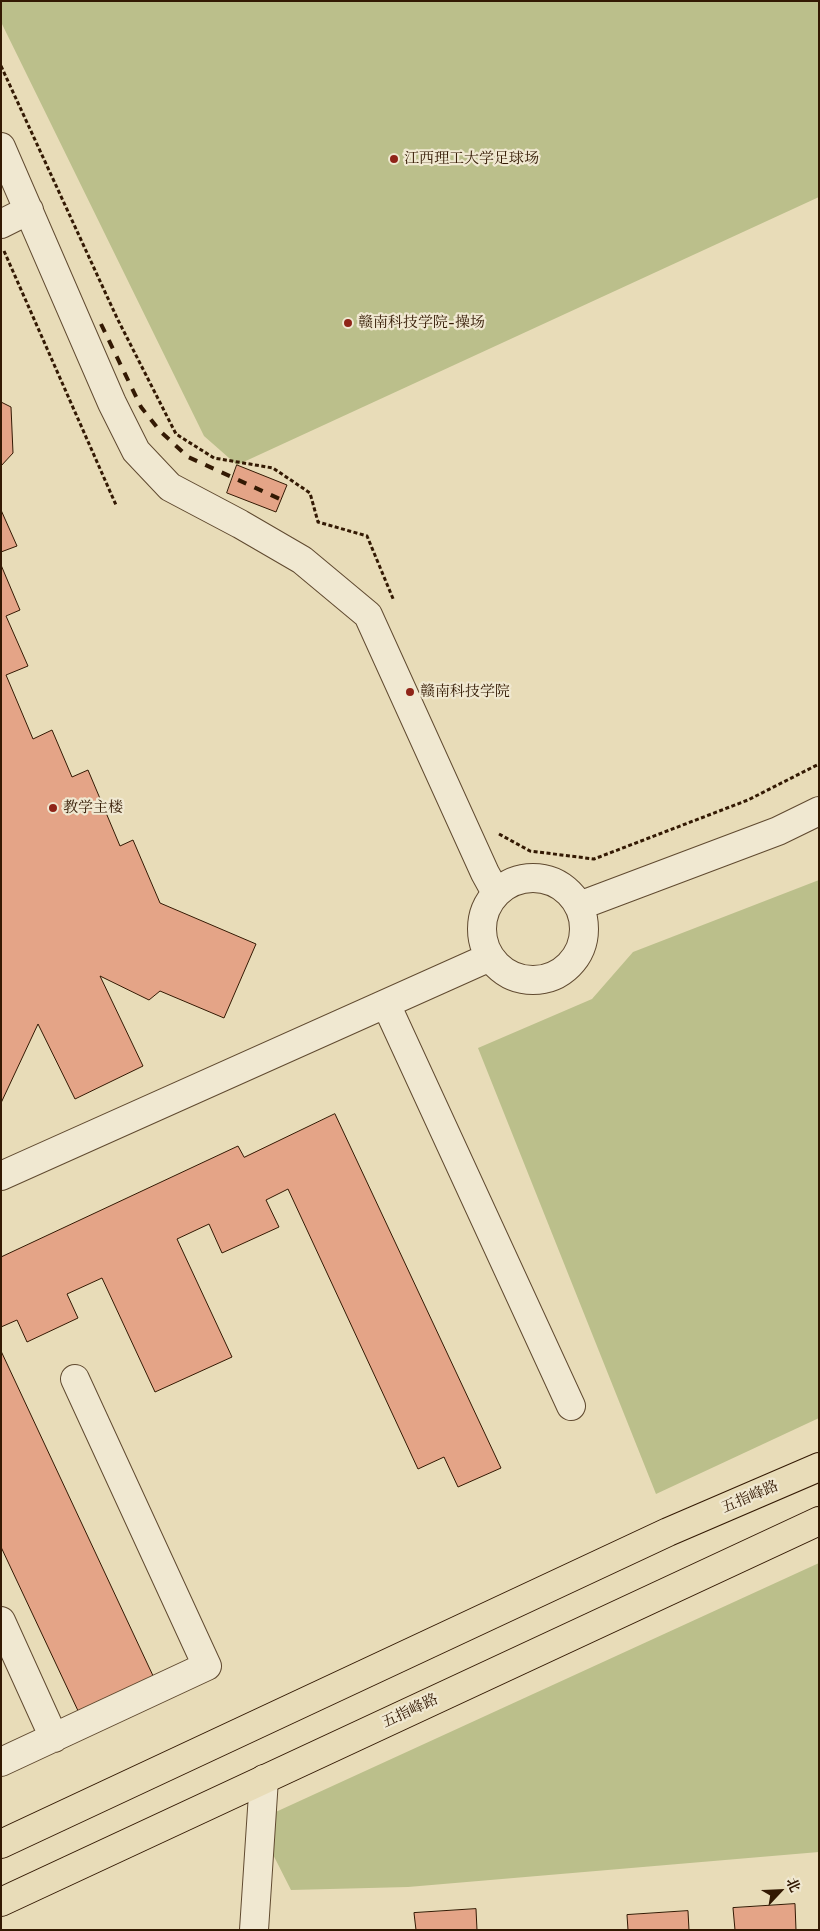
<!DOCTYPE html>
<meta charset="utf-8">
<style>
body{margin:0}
#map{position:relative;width:820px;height:1931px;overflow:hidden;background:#e8dcb8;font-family:"Libre Caslon Text","Noto Serif SC",serif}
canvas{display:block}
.frame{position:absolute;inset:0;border:2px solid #331903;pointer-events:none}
.north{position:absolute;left:755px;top:1866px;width:50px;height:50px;-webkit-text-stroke:4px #f0e8d1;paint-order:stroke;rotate:65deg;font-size:14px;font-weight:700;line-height:20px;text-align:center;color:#331903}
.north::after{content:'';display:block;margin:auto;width:18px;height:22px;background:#331903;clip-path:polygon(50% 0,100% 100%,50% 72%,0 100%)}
</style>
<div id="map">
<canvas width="820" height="1931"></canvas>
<div class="frame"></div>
<div class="north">北</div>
</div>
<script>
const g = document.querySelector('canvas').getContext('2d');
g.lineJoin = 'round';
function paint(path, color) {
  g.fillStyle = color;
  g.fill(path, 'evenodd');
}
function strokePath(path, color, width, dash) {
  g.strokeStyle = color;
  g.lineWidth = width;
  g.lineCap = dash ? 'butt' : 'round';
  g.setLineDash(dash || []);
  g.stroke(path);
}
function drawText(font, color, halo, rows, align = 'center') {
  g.font = font + ' "Libre Caslon Text","Noto Serif SC",serif';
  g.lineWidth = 4.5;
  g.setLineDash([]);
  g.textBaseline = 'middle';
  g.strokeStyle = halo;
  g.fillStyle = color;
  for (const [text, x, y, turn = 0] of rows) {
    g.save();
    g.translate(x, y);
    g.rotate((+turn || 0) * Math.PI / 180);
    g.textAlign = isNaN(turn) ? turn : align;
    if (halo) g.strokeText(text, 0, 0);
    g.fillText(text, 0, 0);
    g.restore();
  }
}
const green = new Path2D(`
 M1 1H819V197L237 465 204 436 1 22Z
 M819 880V1418L656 1494 478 1048 592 999 633 952Z
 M819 1563V1852L408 1887 291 1890 256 1821Z`);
const building = new Path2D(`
 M1 402 11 407 13 453 1 466Z
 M237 465 287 485 276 512 227 493Z
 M1 510 17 546 1 552Z
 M1 565 20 610 6 616 28 666 6 675 33 739 52 730 72 777 88 770 120 846 133 840 160 903 256 944 224 1018 160 991 149 1000 100 976 143 1066 75 1099 38 1024 1 1103Z
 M335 1114 501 1468 458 1487 444 1457 418 1469 288 1189 266 1200 279 1227 222 1253 209 1224 177 1239 232 1357 155 1392 102 1278 67 1294 78 1318 27 1342 17 1320 1 1327V1257L238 1146 244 1157Z
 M1 1351 155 1680 80 1715 1 1547Z
 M795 1904 796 1930H735L733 1908Z
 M476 1909 477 1930H416L414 1913Z
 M688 1911 689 1930H628L627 1915Z`);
const path = new Path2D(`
 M1 66 117 318 176 434 214 458 273 468 310 493 318 522 367 536 394 601
 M4 251 116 505
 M499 834 530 851 594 859 748 800 819 764`);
const minor = new Path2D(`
 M1 147 112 403 136 451 170 487 240 524 302 560 368 615 485 873 496 893
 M1 224 29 210
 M482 929a51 51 0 1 1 102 0a51 51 0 1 1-102 0Z
 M579 906 778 831 819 811
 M386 1004 571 1406
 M1 1176 490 957
 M1 1621 54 1738
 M1 1762 207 1666 75 1379
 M254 1930 264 1779`);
const major = new Path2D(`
 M1 1844 668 1532 819 1467
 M1 1902 819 1521`);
const rail = new Path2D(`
 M101 324 141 407 160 431 188 457 282 500`);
const markers = [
 [394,159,5,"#8f2418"],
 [348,323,5,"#8f2418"],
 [410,692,5,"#8f2418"],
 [53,808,5,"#8f2418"]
];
const poiNames = [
 ["江西理工大学足球场",404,159],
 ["赣南科技学院-操场",358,323],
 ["赣南科技学院",420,692],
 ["教学主楼",63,808]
];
const streetNames = [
 ["五指峰路",750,1497,-23],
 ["五指峰路",410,1711,-25]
];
paint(green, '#bbbf8b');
paint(building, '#e4a487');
strokePath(building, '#331903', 1);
strokePath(minor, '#604a30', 30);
strokePath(major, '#331903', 30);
strokePath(path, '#331903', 3, [4, 2.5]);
strokePath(minor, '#f0e8d1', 28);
strokePath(major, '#e8dcb8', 28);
strokePath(rail, '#331903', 4, [9, 9]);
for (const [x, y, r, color] of markers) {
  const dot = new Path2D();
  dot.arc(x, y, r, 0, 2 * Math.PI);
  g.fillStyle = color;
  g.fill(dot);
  strokePath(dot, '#f0e8d1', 2);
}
drawText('15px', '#331903', '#f0e8d1', poiNames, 'left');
drawText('15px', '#331903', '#f0e8d1', streetNames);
</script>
